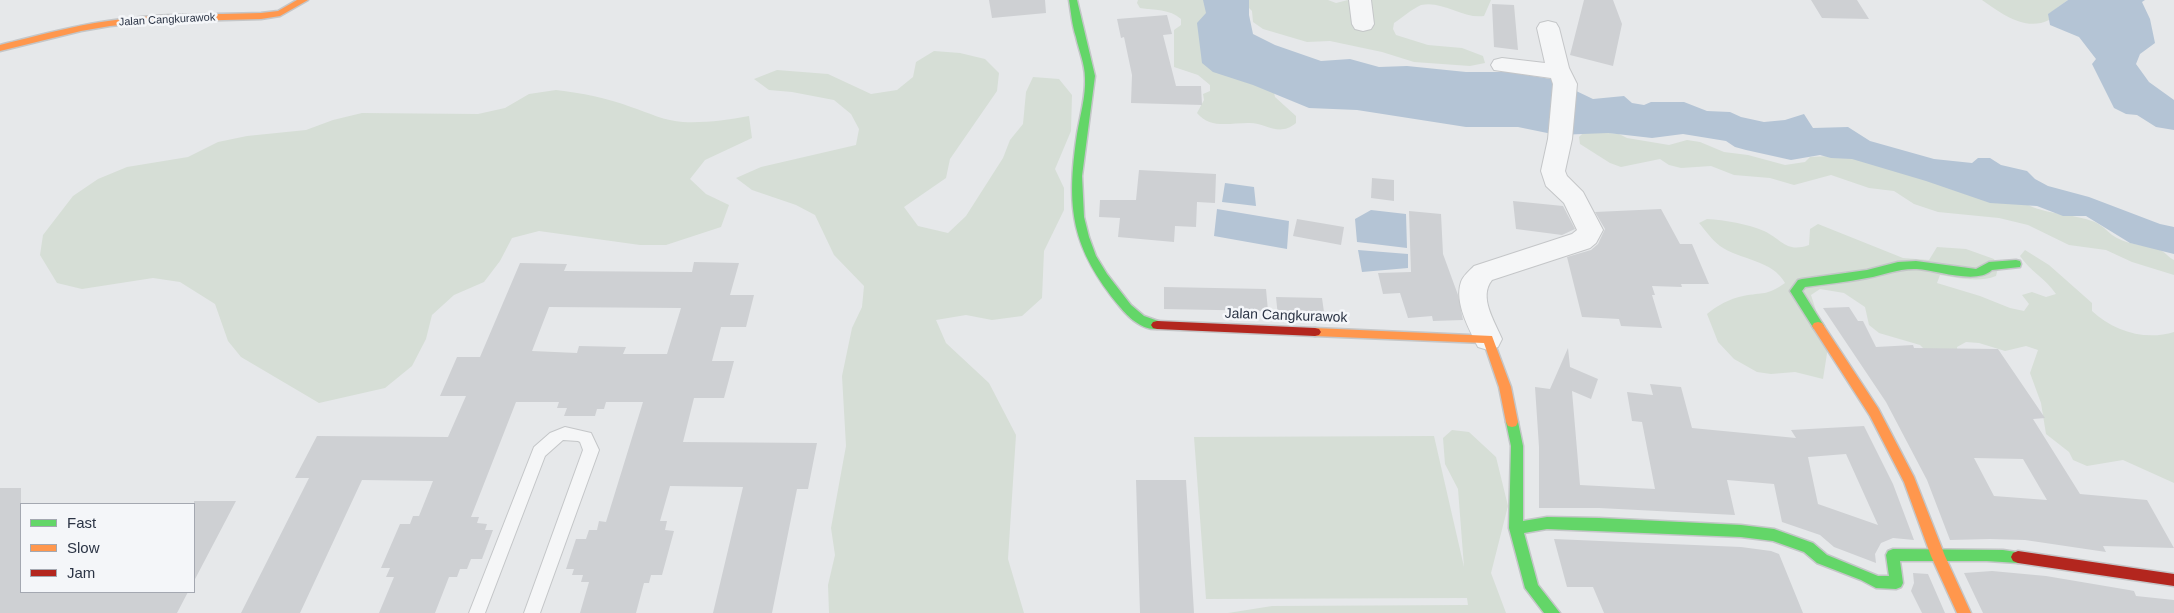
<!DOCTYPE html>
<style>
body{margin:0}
#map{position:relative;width:2174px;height:613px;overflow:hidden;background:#e6e8ea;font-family:Arial,sans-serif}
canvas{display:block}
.legend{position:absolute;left:20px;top:503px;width:175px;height:90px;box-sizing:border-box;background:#f4f6f9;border:1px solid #a4a8b1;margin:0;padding:6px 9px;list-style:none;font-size:15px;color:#2b3445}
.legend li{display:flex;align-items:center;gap:10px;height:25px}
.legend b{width:25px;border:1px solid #a4a8b1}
</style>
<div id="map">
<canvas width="2174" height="613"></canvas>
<ul class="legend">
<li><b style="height:6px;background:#63d668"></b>Fast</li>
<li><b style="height:6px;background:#ff974d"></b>Slow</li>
<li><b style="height:6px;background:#b3261e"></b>Jam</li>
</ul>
</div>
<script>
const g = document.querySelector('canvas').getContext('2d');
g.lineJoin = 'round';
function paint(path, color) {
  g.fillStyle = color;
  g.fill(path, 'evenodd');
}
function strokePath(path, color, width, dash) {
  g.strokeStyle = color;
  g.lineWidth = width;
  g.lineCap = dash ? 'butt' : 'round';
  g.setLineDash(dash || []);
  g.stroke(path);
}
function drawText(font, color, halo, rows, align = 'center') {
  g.font = font + ' Arial,sans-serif';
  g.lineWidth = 5;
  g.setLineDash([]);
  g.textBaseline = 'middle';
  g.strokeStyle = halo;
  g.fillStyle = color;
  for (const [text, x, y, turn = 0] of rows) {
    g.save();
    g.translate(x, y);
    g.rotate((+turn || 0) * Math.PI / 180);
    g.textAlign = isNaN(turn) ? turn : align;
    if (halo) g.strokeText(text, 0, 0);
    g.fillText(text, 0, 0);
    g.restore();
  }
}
const green = new Path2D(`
 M1138 0H1215L1272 83 1275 97 1296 116V123C1278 138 1266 122 1248 123 1229 123 1210 129 1197 113L1204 100 1203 94 1210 91V85L1198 75 1174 67V30L1181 25V19C1170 9 1154 10 1140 8L1137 3Z
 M1246 0H1328L1336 3 1348 0H1491L1484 16C1463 19 1442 0 1421 5 1412 9 1403 17 1394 23L1393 29 1396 35 1428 45 1462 48 1483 56 1485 63 1470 66 1414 62 1382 52 1330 41 1307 42 1263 29 1253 22 1252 11 1247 6Z
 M1982 0H2068L2049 14V20C2025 32 2001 13 1982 0Z
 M934 51 960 53 985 59 999 73 997 91 950 159 946 178 904 207 918 226 948 233 966 216 1003 158 1010 140 1023 124 1026 92 1033 77 1059 79 1072 95 1071 131 1055 169 1064 188V210L1044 251 1042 298 1022 316 992 320 966 315 936 320 946 343 989 383 1016 435 1008 559 1024 613H829L828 585 835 555 831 528 846 446 842 376 852 328 862 307 864 286 834 255 815 215 796 205 752 190 736 178 761 167 856 145 859 129 851 114 834 100 792 92 769 90 754 79 777 70 828 74 871 94 897 90 913 77 916 62Z
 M556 90C582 93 607 98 631 107 649 113 665 121 683 122 706 123 727 120 749 116L752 138 705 160 690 179 706 194 729 205 721 227 666 245H640L539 231 512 238 500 261 484 282 454 295 432 315 426 339 412 366 385 388 319 403 241 357 228 341 215 304 180 282 153 278 82 289 57 283 40 255 43 235 73 196 98 179 127 167 188 157 218 142 247 136 306 130 333 120 362 113 478 114 505 108 529 94Z
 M1585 131 1619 134 1627 138 1669 145 1687 140 1700 142 1724 152 1748 155 1785 165 1805 162 1810 157 1852 155 2024 203C2046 215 2071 213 2095 222 2104 226 2109 234 2117 238 2131 246 2148 244 2162 251 2166 253 2169 258 2174 260V275L2132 262 2106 250 2069 245 2028 225 1999 218 1938 212 1914 204 1894 191 1869 188 1831 175 1794 185 1770 178 1734 175 1711 166 1681 168 1669 165 1660 159 1621 167 1610 163 1580 144 1579 137Z
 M1707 219C1725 220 1748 224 1764 231 1783 240 1786 253 1809 245L1810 229 1818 224 1903 258 1929 260 1937 247 1966 249 1994 259 1998 268 1996 276C1978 283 1958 278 1940 275L1937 283 1980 296 2010 308 2024 311 2029 304 2022 295 2032 292 2046 297 2056 294C2046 279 2030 271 2020 256L2025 250 2049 265 2092 303V311C2113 331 2145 341 2174 332V483L2123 460 2087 466 2073 460 2069 452 2046 434 2041 403 2030 373 2038 350 2026 346 2005 351 1979 343 1966 342 1957 347 1958 356 1937 362 1920 345 1879 333 1869 325 1865 307 1844 293 1820 289 1811 295 1828 347 1823 379 1795 372 1771 374 1757 372 1734 359 1718 342 1707 314C1718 305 1729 299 1743 296 1764 292 1766 296 1785 283 1773 260 1740 260 1720 246 1712 240 1706 231 1699 223Z
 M1452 430 1469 432 1496 457 1508 506 1491 573 1506 613H1228L1272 606 1468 605 1467 598 1206 599 1194 437 1434 436 1464 567 1458 489 1445 464 1443 438Z`);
const water = new Path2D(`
 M1203 0H1249V15L1253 34 1275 45 1321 61 1350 59 1379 67 1407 66 1466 72H1508L1551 79 1593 99 1624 96 1632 103 1644 105 1651 102H1684L1707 111 1730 112 1741 117 1764 122 1785 120 1804 114 1813 128 1848 127 1870 141 1934 159 1972 163 1978 158H1990L2001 165 2027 171 2035 179 2048 186 2089 197 2160 224 2174 227V254L2130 243 2086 216H2063L2037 206 1990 203 1926 181 1852 159 1831 158 1820 155 1791 160 1746 150 1735 147 1726 141 1683 134 1652 138 1608 133 1557 135 1518 127H1466L1357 110 1309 108 1253 85 1213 72 1202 63 1197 23 1206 13Z
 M2068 0H2145L2142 2 2150 19 2155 43 2140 54 2136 64 2149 82 2174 100V130L2156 127 2137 115 2126 114 2114 108 2092 64 2096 59 2079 37 2050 25 2048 14Z
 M1225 183 1254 187 1256 206 1222 202Z
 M1217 209 1289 221 1287 249 1214 236Z
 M1371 210 1406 214 1407 248 1357 242 1355 219Z
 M1358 250 1408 254V268L1362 272Z`);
const building = new Path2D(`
 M989 0H1045L1046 13 992 18Z
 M1584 0H1613L1622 24 1613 66 1570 55Z
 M1811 0H1857L1869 19 1822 18Z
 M1492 4 1514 5 1518 50 1494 47Z
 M1167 15 1172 34 1163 35 1176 86H1201L1202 105 1131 103 1132 75 1124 37 1121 38 1117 19Z
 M1139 170 1216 174 1215 203 1197 202 1196 227 1175 226 1174 242 1118 237 1120 218 1099 217 1100 200H1136Z
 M1372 178 1394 180V201L1371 198Z
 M1513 201 1563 206 1575 229 1562 235 1516 229Z
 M1661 209 1680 244H1692L1709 284H1681L1682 287 1652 286 1655 295H1652L1662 328 1621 326 1619 319 1582 317 1567 257 1591 250 1598 244 1605 229 1595 212Z
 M1409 211 1441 214 1443 254 1458 295 1463 320 1433 321 1432 316 1408 318 1400 293 1383 294 1378 273 1411 272Z
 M1297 219 1344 227 1341 245 1293 236Z
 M694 262 739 263 730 295H754L746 327H721L712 361H734L724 398H694L683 442 817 443 808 489H797L772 613H713L743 487 670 486 660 521H667L665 530 674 531 662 575H651L649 583H644L636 613H580L589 582H581L583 575H572L574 569H566L576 539H586L589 530H597L599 521 606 522 643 402H606L604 409H597L595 416H564L567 408H557L559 402H516L471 517H479L477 523 487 524 485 530H493L482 559H471L467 569H460L457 577H449L435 613H379L394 577H386L390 568H381L400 524H410L413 516H419L433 481 362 480 300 613H241L309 478H295L317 436 448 437 466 396H440L457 357H480L520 263 567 264 564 271 692 272ZM549 307 681 308 667 354H623L626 347 579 346 577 353 532 351Z
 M1164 287 1266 289 1268 311 1164 309Z
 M1276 297 1322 298 1325 319 1278 317Z
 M1849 307 1858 321H1863L1876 347 1913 345 1914 348 1998 349 2045 418 2033 419 2080 494 2147 500 2174 548 2103 546 2106 552 2025 540 1990 539 1950 540 1927 480 1886 402 1823 308ZM1974 458 2023 459 2047 500 1994 496Z
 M1568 348 1570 367 1598 379 1591 399 1572 391 1580 485 1655 489 1642 422 1632 421 1627 392 1653 395 1650 384 1681 387 1692 428 1796 438 1791 430 1864 426 1893 484 1914 540 1893 538 1881 543 1875 554 1876 563 1834 547 1820 535 1782 522 1774 484 1727 480 1735 515 1599 508H1539V447L1535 387 1550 389ZM1846 454 1878 525 1818 504 1808 457Z
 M1136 480H1186L1194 613H1140Z
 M0 488H21V592H188L177 613H0Z
 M194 501H236L194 581Z
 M1554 539 1741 547 1771 551 1779 554 1803 613H1604L1593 587H1567Z
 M1992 571 2046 576 2129 590 2134 591 2136 596 2174 600V613H1983L1964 573Z
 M1913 573 1928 574 1945 613H1922L1911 591 1914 583Z`);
const lane = new Path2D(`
 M565 427 591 433 599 450 540 613H524L583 450 580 442 578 441 563 440 545 456 485 613H469L534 447 550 433Z`);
const street = new Path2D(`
 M1349 0H1371L1374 24 1371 29 1363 31 1355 29 1352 24Z
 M1548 21 1556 23 1559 28 1569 68 1577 84 1572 139 1565 171 1567 176 1583 192 1603 230 1596 243 1590 248 1492 280C1478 297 1495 322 1502 339L1498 347 1488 350 1478 347C1469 329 1454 302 1461 282 1463 276 1469 271 1474 266L1572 234 1577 230 1564 203 1546 186 1541 171 1548 139 1553 84 1551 78 1494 70 1491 65 1494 60 1502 58 1545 63 1537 28 1540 23Z`);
const fast = new Path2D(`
 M1069 0H1077L1095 76 1082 176 1084 217 1089 237 1096 256 1107 274 1131 305 1144 316 1161 322 1163 325 1161 328C1145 333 1129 318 1120 307 1071 248 1066 208 1077 134 1080 116 1086 96 1085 78 1085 64 1079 51 1076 37 1072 25 1071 12 1069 0Z
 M2016 260 2020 261 2021 264 2020 267 1992 270C1977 285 1936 270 1917 269 1899 268 1884 275 1867 278 1847 282 1826 284 1805 287L1802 291 1824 326 1822 329H1814L1790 291 1798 280 1802 279 1867 270 1898 262 1916 261 1976 269 1989 262Z
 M1512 417 1516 418 1518 422 1523 446V521L1547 517 1599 518 1741 525 1774 529 1813 543 1827 555 1878 576H1889L1886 555 1888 551 1893 549 2003 550 2023 553 2025 557 2023 561 2018 563 1987 561H1900L1903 583 1901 587 1896 589 1876 588 1861 580 1817 563 1804 552 1773 541 1741 537 1547 529 1524 533 1538 585 1560 613H1544L1525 588 1509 528 1511 446 1506 422 1508 418Z`);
const slow = new Path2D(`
 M297 0H308L280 16 261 19 151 22 110 26 81 31 0 51V45C36 36 72 26 108 21 158 13 210 15 261 13L278 11Z
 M1818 322 1822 323 1878 408 1914 477 1945 556 1971 613H1957L1931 556 1904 482 1870 416 1814 329 1812 326 1814 323Z
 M1315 328 1492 336 1511 387 1518 422 1516 426 1512 427 1508 426 1506 422 1499 387 1484 343 1315 336 1311 335 1309 332 1311 329Z`);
const jam = new Path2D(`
 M1157 321 1315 328 1319 329 1321 332 1319 335 1315 336 1157 329 1153 328 1151 325 1153 322Z
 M2018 551 2174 574V586L2018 563 2013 561 2011 557 2013 553Z`);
const farStreetnames = [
 ["Jalan Cangkurawok",167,20,-3]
];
const streetNames = [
 ["Jalan Cangkurawok",1286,316,2]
];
paint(green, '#d6ded6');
paint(water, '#b4c4d5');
paint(building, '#ced0d3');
strokePath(lane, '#c4c6c8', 2);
strokePath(street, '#c4c6c8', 2);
strokePath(fast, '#c4c6c8', 3);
strokePath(slow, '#c4c6c8', 3);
strokePath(jam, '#c4c6c8', 3);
paint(lane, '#f5f6f7');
paint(street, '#f5f6f7');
paint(fast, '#63d668');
paint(slow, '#ff974d');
paint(jam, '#b3261e');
drawText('11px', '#2b3445', '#f4f6f9', farStreetnames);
drawText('14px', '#2b3445', '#f4f6f9', streetNames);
</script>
